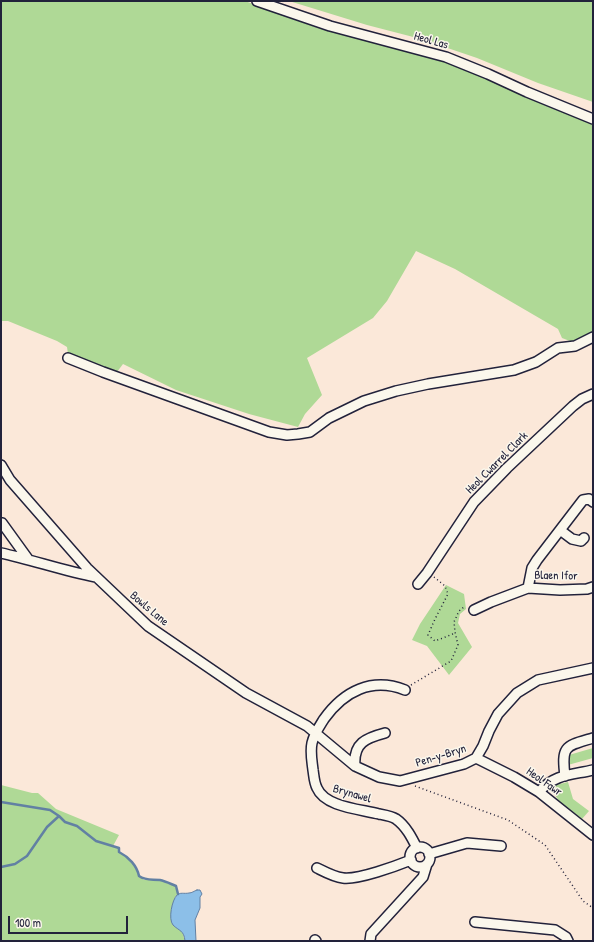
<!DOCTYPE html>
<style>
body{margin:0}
#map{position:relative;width:594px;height:942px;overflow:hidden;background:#fbe8d9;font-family:"Patrick Hand",sans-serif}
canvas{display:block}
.frame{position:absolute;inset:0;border:2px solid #22223b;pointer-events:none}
.scale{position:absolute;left:8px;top:916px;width:120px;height:18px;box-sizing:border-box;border:2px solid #22223b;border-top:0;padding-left:5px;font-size:12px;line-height:14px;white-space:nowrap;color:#22223b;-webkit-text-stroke:3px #fbf7ec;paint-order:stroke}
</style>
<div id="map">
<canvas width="594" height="942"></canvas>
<div class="frame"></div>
<div class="scale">100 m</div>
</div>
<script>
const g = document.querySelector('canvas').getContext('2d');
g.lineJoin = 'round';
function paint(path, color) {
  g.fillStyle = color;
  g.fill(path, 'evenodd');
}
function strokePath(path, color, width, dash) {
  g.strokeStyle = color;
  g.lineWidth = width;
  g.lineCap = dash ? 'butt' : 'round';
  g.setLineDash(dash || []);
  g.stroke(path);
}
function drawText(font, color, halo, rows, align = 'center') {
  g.font = font + ' "Patrick Hand",sans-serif';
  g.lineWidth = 3;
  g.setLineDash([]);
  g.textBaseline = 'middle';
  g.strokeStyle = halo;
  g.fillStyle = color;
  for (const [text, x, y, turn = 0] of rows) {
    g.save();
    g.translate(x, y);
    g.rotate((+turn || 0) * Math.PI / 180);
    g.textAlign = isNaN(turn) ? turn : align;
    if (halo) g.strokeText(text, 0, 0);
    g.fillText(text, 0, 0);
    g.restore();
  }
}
const green = new Path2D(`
 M1 1H245L318 28 418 53 457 65 529 98 593 124V334L575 343 562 338 558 329 455 269 416 251 387 301 373 318 307 358 322 395 305 414 298 427 249 414 176 390 123 364 117 372 68 354 67 347 57 341 8 321H1Z
 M289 1H593V102L538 83 477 58 421 39 367 25Z
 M446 585 464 594 466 609 460 614 458 623 472 647 449 675 427 646 412 640 420 624Z
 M593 748V758L568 765 567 761 569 755Z
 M568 782 573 799 589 811 582 819 559 801 553 792 556 785Z
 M1 785 32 793H38L56 809 119 835 113 846 119 848V852C129 857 137 866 140 876L144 880H160L176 886 178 894 175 897 172 924 182 931 185 941H1Z`);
const water = new Path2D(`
 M197 890H200L202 894 200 897V908L195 920 196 941H185C184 930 179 931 173 925 168 919 172 900 177 895 180 892 184 894 189 893 192 893 194 891 197 890Z`);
const stream = new Path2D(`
 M1 802 50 810 59 816 65 822 77 826 96 841 119 848V852C129 857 137 866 139 876 146 881 152 879 160 880 165 881 171 884 176 886L178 894
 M1 867 15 864 27 856 47 827 59 816`);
const path = new Path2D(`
 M434 577 445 586 448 594 435 619 428 635 435 641 443 638 455 633
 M411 685 451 661 458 645 455 632 454 622 459 611 464 607H466
 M415 786 508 820 545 845 583 901 593 908`);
const minor = new Path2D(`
 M257 1 330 26 446 57 488 74 527 92 593 119
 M68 358 103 372 269 432 287 435 298 434 310 432 329 418 364 401 396 391 428 384 514 370 536 362 558 348 575 346 593 337
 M1 465 10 480 87 568 148 626 246 693 307 726 355 766 379 777 400 781 464 764 476 758 483 746 489 731 498 714 517 693 538 680 593 668
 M2 523 28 559
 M560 530 572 539 581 541 584 538
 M1 553C33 560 64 571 96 577
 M418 584 427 573 474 502 507 468 573 406 582 399 593 394
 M528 588 532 568 537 560 583 500 589 499 593 502
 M474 610 491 602 528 588 560 590 587 589 593 587
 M405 690C372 677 344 691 324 719 319 727 314 734 312 743 310 752 312 761 313 770 314 776 314 782 317 788 325 807 360 809 379 814 384 815 391 816 396 819 406 826 412 838 417 848
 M476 758 514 777 539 792 593 835
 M355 766C353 743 366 738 385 733
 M565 776C561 745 566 746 593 738
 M539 792C554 774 572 775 593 770
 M410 857a10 10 0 1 1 20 0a10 10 0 1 1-20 0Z
 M429 854 467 843 501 846
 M317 868C325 872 334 877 343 878 358 880 396 866 411 860
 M475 922 555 930 566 937 568 941
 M315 940 316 941
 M370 941 371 934 423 877 427 864`);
const streetNames = [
 ["Heol Las",431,41,16],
 ["Heol Cwarrel Clark",497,463,-45],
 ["Blaen Ifor",556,576,1],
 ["Bowls Lane",149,609,40],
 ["Pen-y-Bryn",441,756,-17],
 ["Heol Fawr",544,782,35],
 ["Brynawel",352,794,16]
];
paint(green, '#afd996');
paint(water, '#8cbfe8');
strokePath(water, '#6280a3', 1);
strokePath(stream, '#6280a3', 2.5);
strokePath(minor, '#22223b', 12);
strokePath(path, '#22223b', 1.5, [1, 3]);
strokePath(minor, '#fbf7ec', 9);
drawText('12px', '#22223b', '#fbf7ec', streetNames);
</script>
